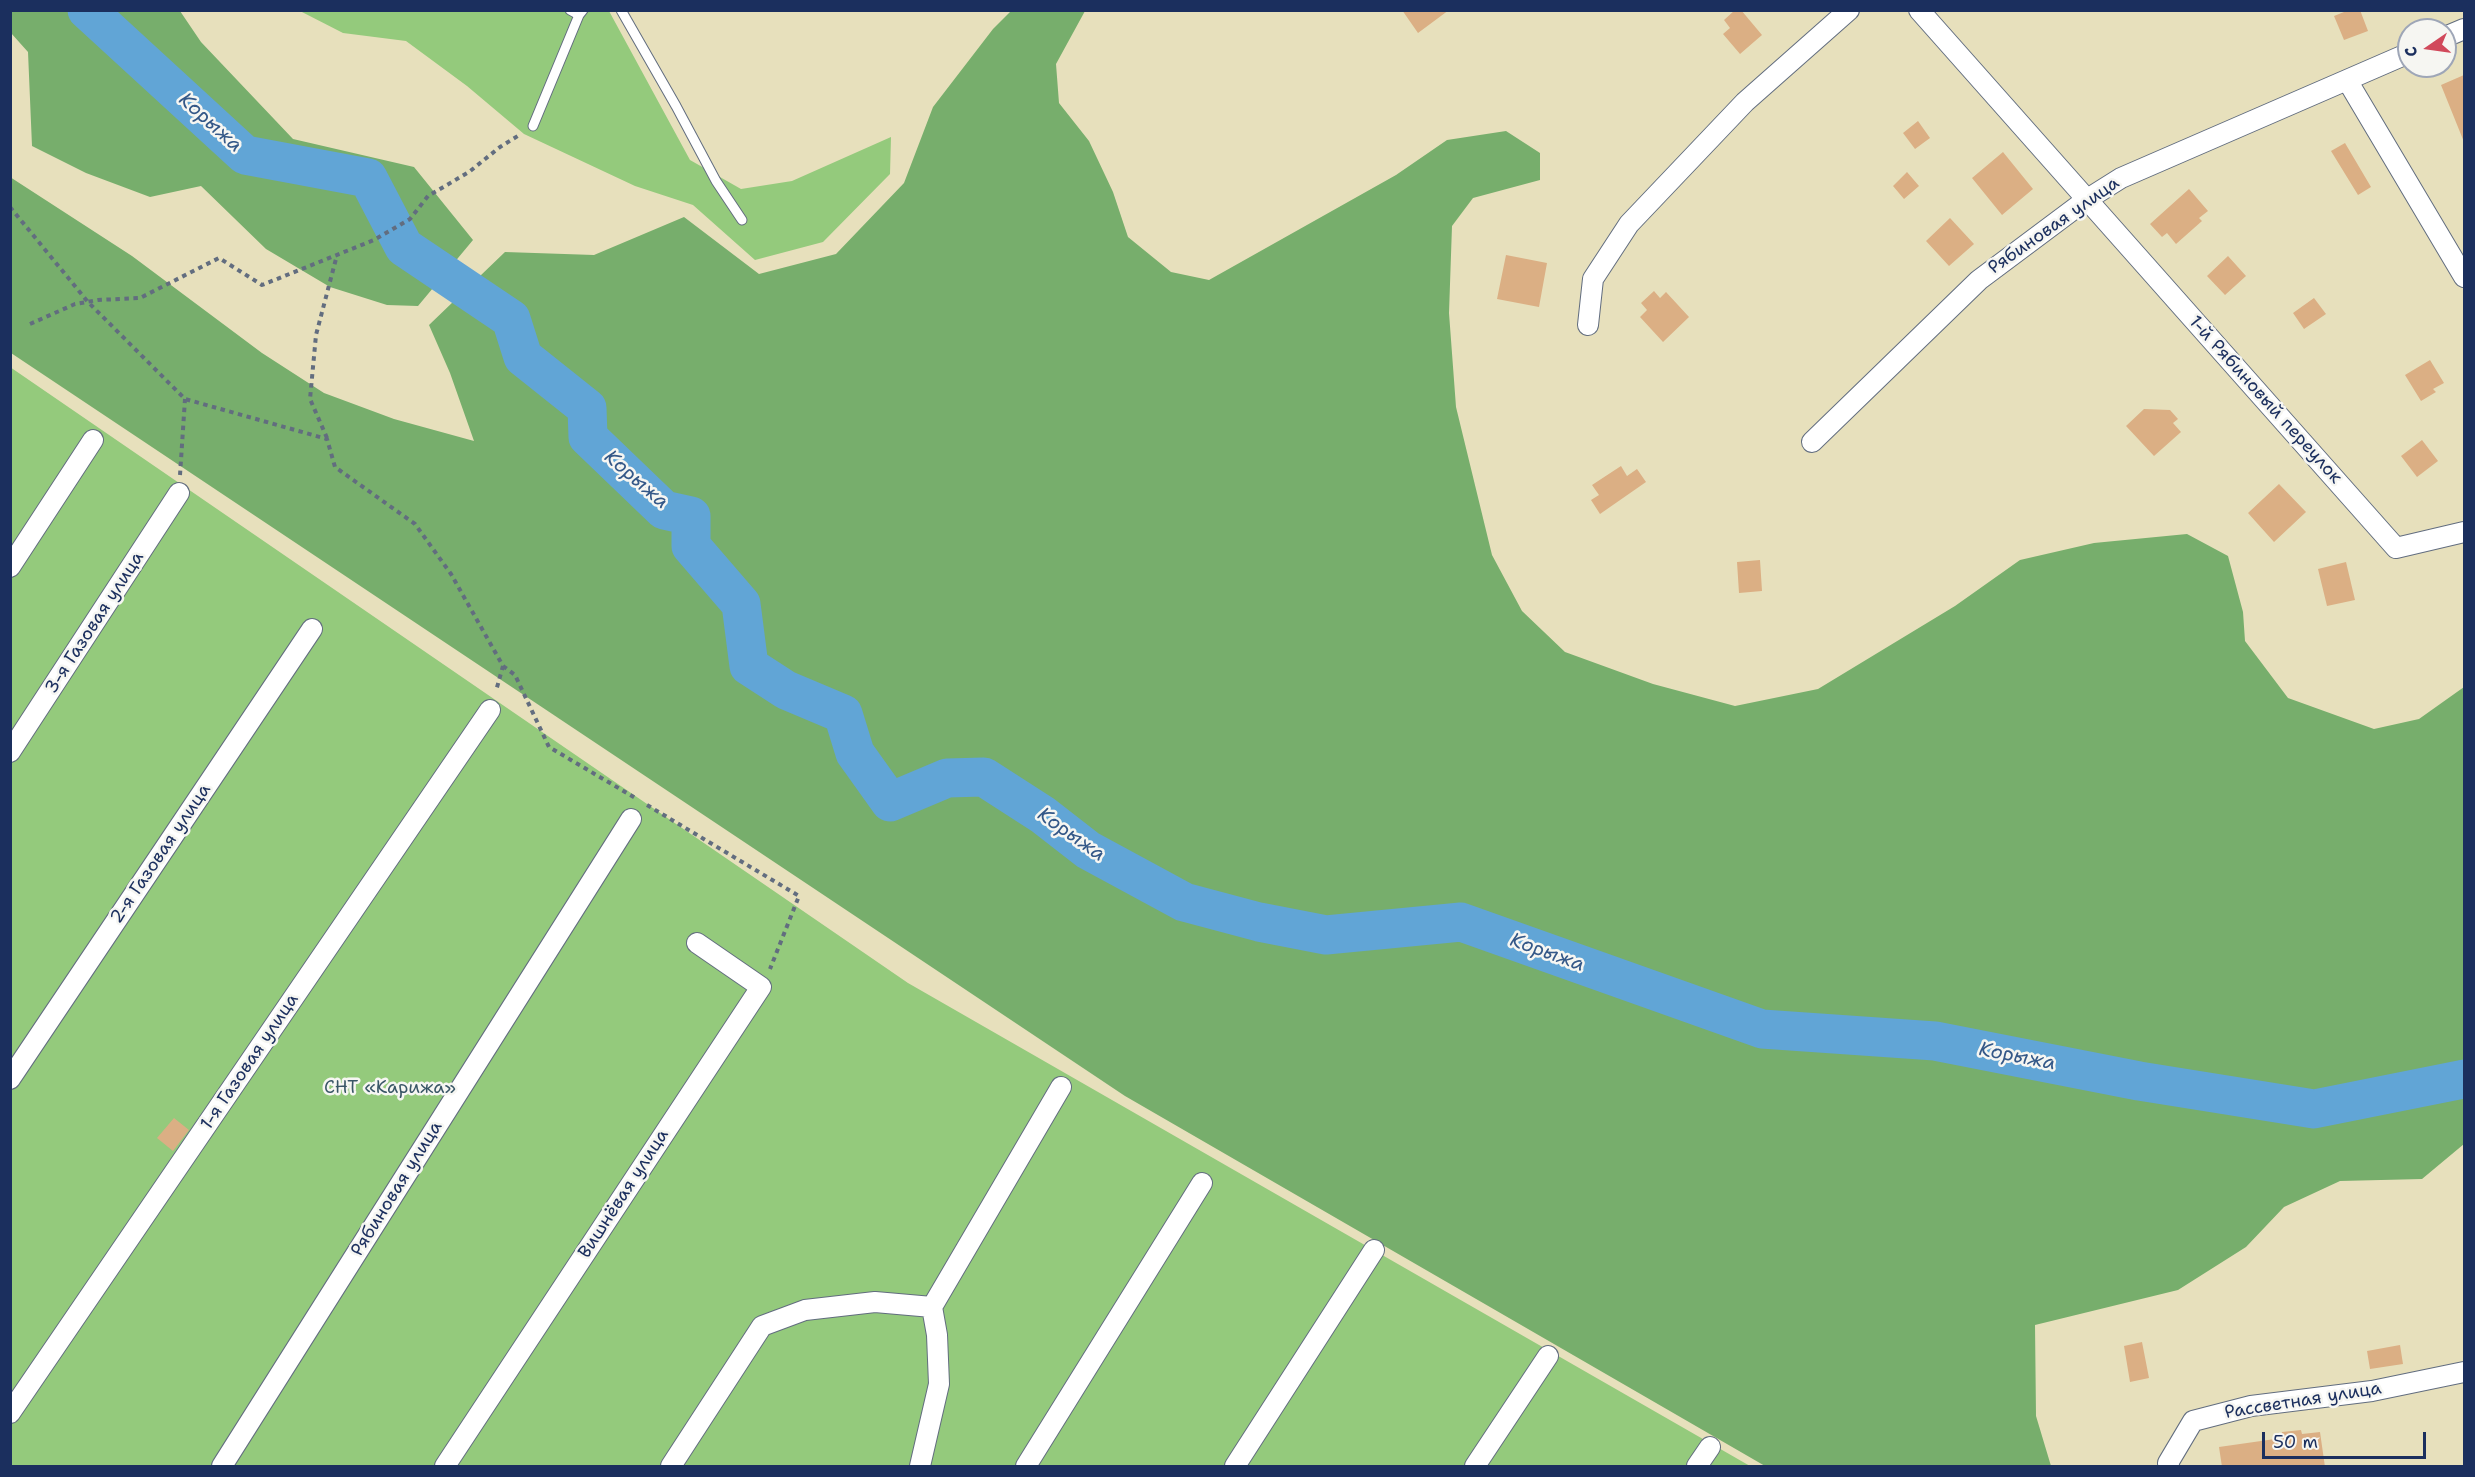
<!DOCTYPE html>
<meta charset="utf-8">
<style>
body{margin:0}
#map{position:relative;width:2475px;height:1477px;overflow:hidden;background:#e7e0bc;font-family:"Shantell Sans",sans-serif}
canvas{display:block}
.frame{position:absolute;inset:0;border:12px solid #1b2f5e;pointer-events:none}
.north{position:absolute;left:2397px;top:18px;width:60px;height:60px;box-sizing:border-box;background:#f6f6f2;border:2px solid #9ea6b7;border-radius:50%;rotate:257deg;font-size:16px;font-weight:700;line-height:24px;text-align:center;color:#1b2f5e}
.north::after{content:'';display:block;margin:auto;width:21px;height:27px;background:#d1495b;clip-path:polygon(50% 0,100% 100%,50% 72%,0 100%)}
.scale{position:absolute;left:2262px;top:1432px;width:164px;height:27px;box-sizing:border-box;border:3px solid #1b2f5e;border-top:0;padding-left:8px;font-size:18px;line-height:21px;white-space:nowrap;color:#1b2f5e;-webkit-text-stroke:4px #f6f6f2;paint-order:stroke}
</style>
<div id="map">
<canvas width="2475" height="1477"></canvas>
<div class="frame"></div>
<div class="north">С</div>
<div class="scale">50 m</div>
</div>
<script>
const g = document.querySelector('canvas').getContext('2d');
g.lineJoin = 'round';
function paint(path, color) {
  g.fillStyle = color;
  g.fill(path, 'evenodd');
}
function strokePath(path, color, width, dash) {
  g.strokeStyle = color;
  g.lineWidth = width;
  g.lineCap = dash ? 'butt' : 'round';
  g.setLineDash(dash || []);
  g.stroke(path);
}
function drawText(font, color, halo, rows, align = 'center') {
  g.font = font + ' "Shantell Sans",sans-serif';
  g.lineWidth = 5;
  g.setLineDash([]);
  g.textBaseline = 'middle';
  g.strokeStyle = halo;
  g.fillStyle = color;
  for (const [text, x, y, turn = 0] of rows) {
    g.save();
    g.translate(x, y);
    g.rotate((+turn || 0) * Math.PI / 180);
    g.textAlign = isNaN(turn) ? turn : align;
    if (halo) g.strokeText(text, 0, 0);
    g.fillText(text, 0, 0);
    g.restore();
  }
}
const green = new Path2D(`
 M300 11H609L690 160 741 189 792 181 891 137 890 174 823 242 755 260 693 205 635 186 524 134 467 86 406 41 343 33Z
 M10 367 908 983 1750 1466H11Z`);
const forest = new Path2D(`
 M10 11H180L201 42 293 139 414 167 473 240 418 306 387 305 330 287 266 249 201 186 150 197 86 173 32 146 28 52 11 33Z
 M1011 11H1085L1056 64 1059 103 1089 141 1113 192 1128 237 1171 272 1209 280 1396 175 1447 140 1506 131 1540 153V180L1473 198 1452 226 1449 313 1456 407 1492 555 1522 611 1565 652 1653 684 1735 706 1818 689 1955 606 2020 560 2094 543 2187 534 2228 556 2243 612 2245 641 2288 698 2374 729 2419 719 2464 687V1144L2422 1179 2340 1181 2284 1207 2246 1247 2178 1290 2035 1325 2036 1416 2051 1466H1765L1125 1096 11 353 10 177 132 256 262 353 324 393 394 419 474 441 450 373 429 325 505 252 594 255 684 217 759 274 836 254 904 183 933 107 993 29Z`);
const river = new Path2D(`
 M87 10 245 155 368 178 404 247 511 319 523 357 587 408 588 437 664 510 691 516V546L741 604 749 666 786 690 843 714 855 753 890 802 947 778 984 777 1043 815 1088 850 1184 902 1259 922 1326 935 1461 922 1762 1029 1935 1041 2139 1081 2314 1109 2464 1079`);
const building = new Path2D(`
 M1402 10H1449L1418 33Z
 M1735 10H1741L1762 35 1740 54 1723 34 1730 28 1724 20Z
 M2349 10H2360L2368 31 2344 40 2334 16Z
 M2464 75V142L2441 85Z
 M1918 121 1930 138 1915 149 1903 133Z
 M2345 143 2371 187 2358 195 2331 151Z
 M2003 152 2033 189 2002 215 1972 178Z
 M1907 172 1919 186 1904 199 1893 186Z
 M2189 189 2208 211 2199 218 2202 221 2176 244 2167 233 2162 237 2150 224Z
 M1950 218 1974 244 1949 266 1926 241Z
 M1506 255 1547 263 1539 307 1497 299Z
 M2228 256 2246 276 2225 295 2207 276Z
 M1654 291 1660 298 1666 292 1689 317 1663 342 1640 317 1647 310 1641 303Z
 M2314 298 2326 314 2304 329 2293 313Z
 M2430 360 2444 383 2433 389 2436 392 2421 401 2405 375Z
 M2144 409 2170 410 2178 419 2173 423 2181 432 2154 456 2126 426Z
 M2422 440 2438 461 2417 477 2401 456Z
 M1621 466 1627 476 1637 469 1646 482 1600 514 1591 500 1599 495 1592 485Z
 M2279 484 2306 512 2274 542 2248 513Z
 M1760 560 1762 591 1739 593 1737 562Z
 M2346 562 2355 600 2327 606 2318 569Z
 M174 1118 189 1130 173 1151 157 1138Z
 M2142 1342 2149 1378 2130 1382 2124 1346Z
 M2400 1345 2403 1364 2370 1369 2367 1351Z
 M2301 1430 2302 1434 2320 1432 2325 1467H2222L2219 1447 2282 1438V1432Z`);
const path = new Path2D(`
 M10 207 88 302 185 399 327 439 335 467 415 524 451 574 503 666 496 691
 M30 324 75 304 98 300 140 298 219 258 262 285 374 240 410 219 428 196 469 172 500 147 521 134
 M327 438 310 399 316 335 337 255
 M180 475 185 399
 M503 666 515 675 549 747 637 799
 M647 805 799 896 770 969`);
const service = new Path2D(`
 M570 10 579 15 583 10
 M621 10 676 106 716 181 742 220
 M533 126 579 15`);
const minor = new Path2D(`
 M1919 10 2396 548 2464 532
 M2445 37 2464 29
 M2347 80 2464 277
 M1588 325 1593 279 1629 224 1745 102 1849 10
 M1812 442 1979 280 2086 200 2121 178 2409 53
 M10 567 93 440
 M10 752 179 493
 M10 1079 312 629
 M10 1413 490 710
 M222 1466 631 819
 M445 1466 761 987 697 943
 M671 1466 762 1326 805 1310 875 1302 932 1307
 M920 1466 939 1384 937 1335 932 1307 1061 1087
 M1026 1466 1202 1183
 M1235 1466 1374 1250
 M1475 1466 1548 1356
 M1697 1466 1710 1447
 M2169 1466 2168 1463 2193 1421 2251 1406 2372 1391 2464 1372`);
const streetNames = [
 ["Рябиновая улица",2054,226,-35],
 ["1-й Рябиновый переулок",2265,400,48],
 ["3-я Газовая улица",95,623,-57],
 ["2-я Газовая улица",161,854,-56],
 ["1-я Газовая улица",250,1062,-56],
 ["Рябиновая улица",397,1189,-58],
 ["Вишнёвая улица",624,1194,-57],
 ["Рассветная улица",2303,1401,-9]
];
const parkNames = [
 ["СНТ «Карижа»",390,1088]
];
const waterNames = [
 ["Корыжа",210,123,42],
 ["Корыжа",636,480,41],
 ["Корыжа",1071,835,35],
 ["Корыжа",1547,953,20],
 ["Корыжа",2017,1057,11]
];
paint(green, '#94ca7c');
paint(forest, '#77ae6c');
strokePath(river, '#61a5d6', 39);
paint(building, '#dbaf84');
strokePath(service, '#626d7f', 11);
strokePath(minor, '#626d7f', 22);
strokePath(path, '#626d7f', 4, [4.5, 4.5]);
strokePath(service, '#fff', 9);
strokePath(minor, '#fff', 20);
drawText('18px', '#1b2f5e', '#f6f6f2', streetNames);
drawText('18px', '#395666', '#f6f6f2', parkNames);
drawText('italic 20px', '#345888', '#f6f6f2', waterNames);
</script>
